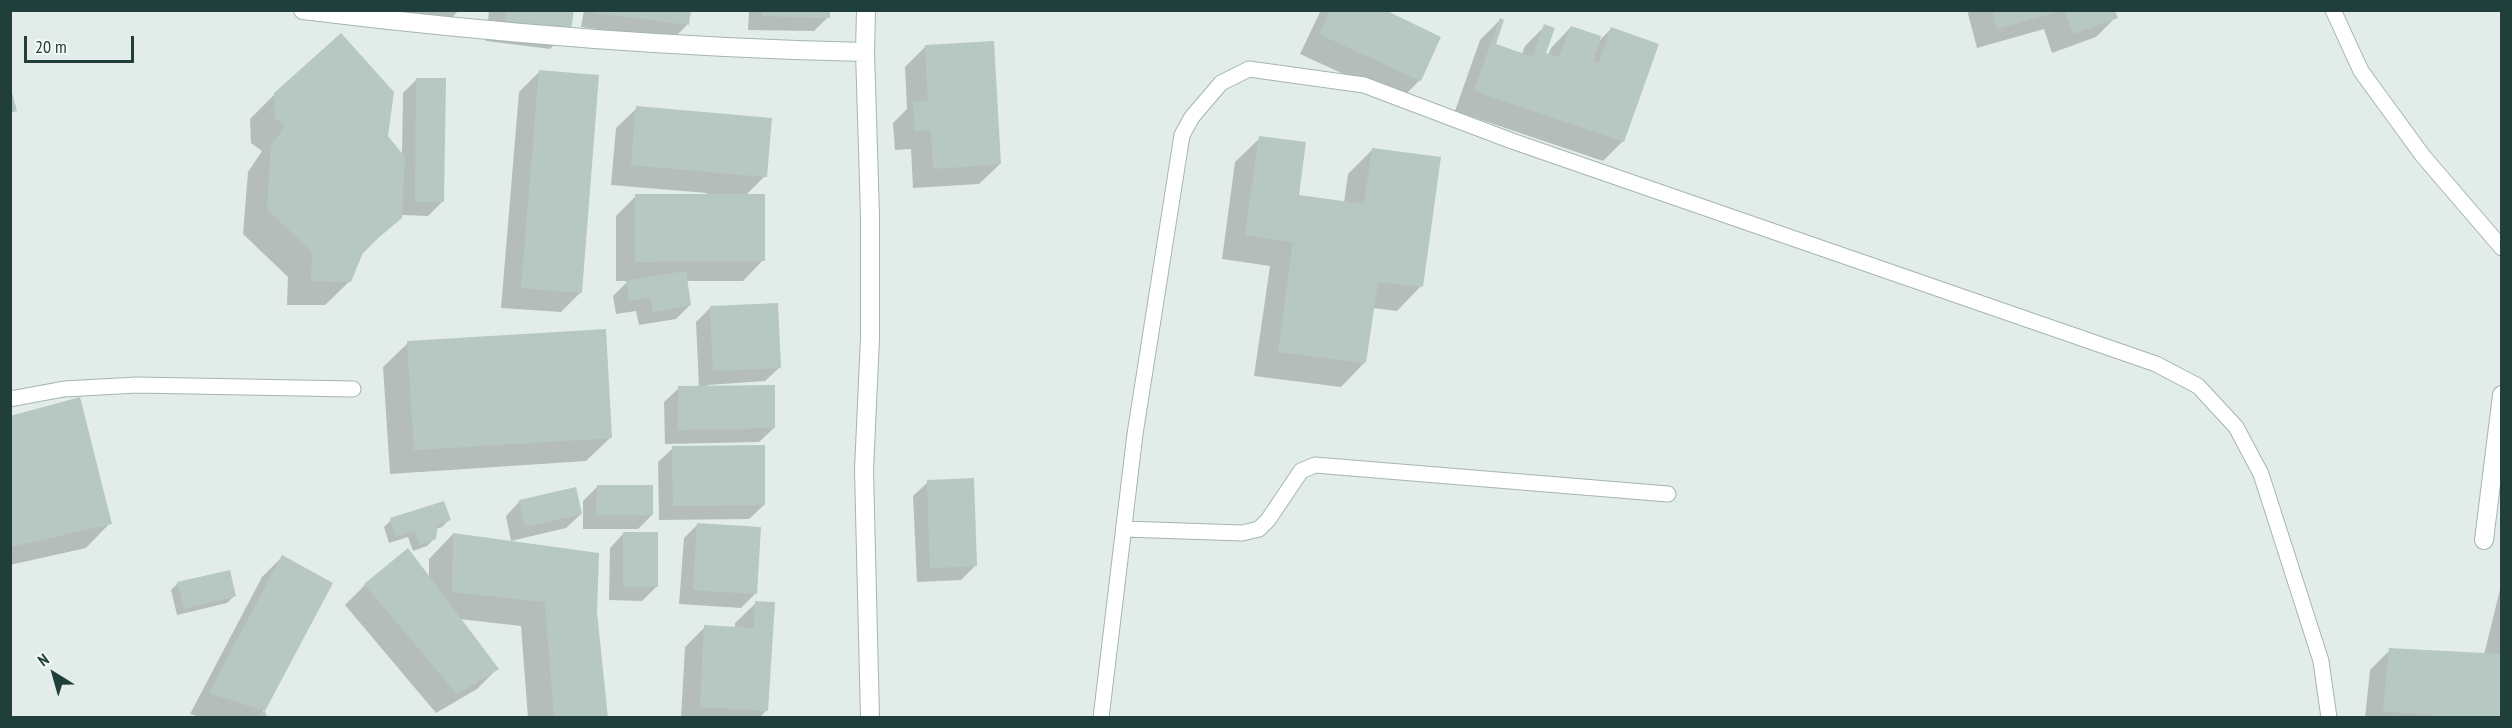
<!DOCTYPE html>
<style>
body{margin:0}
#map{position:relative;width:2512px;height:728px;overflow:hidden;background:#e2ede9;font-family:"PT Sans Narrow",sans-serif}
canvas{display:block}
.frame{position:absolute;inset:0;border:12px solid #213f3a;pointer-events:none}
.north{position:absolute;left:24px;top:644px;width:60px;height:60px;-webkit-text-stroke:4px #f3f9f6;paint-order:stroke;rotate:323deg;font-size:16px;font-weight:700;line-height:24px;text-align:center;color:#213f3a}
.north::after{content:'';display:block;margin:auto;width:21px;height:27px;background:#213f3a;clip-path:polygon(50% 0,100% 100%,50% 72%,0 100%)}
.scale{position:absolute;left:24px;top:36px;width:110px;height:27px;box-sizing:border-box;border:3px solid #213f3a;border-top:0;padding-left:8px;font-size:18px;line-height:21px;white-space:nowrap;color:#213f3a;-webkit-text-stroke:4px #f3f9f6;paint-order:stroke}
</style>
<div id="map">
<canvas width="2512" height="728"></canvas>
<div class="frame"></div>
<div class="north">N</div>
<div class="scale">20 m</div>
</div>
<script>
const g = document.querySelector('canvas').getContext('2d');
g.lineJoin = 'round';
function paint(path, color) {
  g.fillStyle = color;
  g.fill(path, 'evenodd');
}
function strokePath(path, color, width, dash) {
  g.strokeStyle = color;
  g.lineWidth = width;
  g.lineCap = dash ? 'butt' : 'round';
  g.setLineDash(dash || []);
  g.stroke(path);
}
const shadow = new Path2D(`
 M401 10H459L449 21 400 13Z
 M489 10H572L570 29 550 49 486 41Z
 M584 10H689L687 25 673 39 581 27Z
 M749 10H828V17L814 31 748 30Z
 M1321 10H1383L1420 80 1400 100 1300 54Z
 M1967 10H2113L2116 17 2096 37 2052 53 2044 29 1977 48Z
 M1500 20 1495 45 1522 54 1525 46 1545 26V54L1548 55 1551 48 1571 27 1597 43 1611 29 1623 141 1603 161 1455 111 1480 40Z
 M925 47 1000 164 979 184 913 188 911 149 895 150 893 123 907 109 905 67Z
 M539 72 581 292 561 312 501 308 519 92Z
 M417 79 442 202 428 216 401 215 361 255 350 281 325 305H287L288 277 243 234 248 172 262 151 251 143 250 119 275 94 386 136 402 155 403 93Z
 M637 108 765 176 746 195 763 260 743 281H686L690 305 676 319 639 325 636 311 616 314 613 296 628 281H616V216L636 196H706L707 193 611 185 616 128Z
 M1260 138 1297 196 1344 203 1348 174 1373 149 1421 286 1397 311 1373 308 1365 362 1341 387 1254 376 1270 266 1222 259 1235 162Z
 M710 308 780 367 765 381 708 385V387L774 428 759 442 665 444 664 402 679 388H699L696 322Z
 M408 343 611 437 586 461 390 474 383 367Z
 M10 417 110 523 86 548 10 565Z
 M673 448 764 505 749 519 659 520 658 462Z
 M928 482 976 565 961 580 917 582 913 496Z
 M597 487 652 515 638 529H583V501Z
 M520 501 581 514 566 528 511 541 506 516Z
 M391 520H449L442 527 436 529 435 538 427 546 413 551 408 537 389 543 384 527Z
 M698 524 755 594 741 608 679 604 684 538Z
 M624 533 656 587 642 601 609 600 610 548Z
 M453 534 596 612 606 718H528L521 626 459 619 497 669 477 689 436 713 345 605 365 585 429 579V559Z
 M282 557 331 584 263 711 267 718H203L190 714 262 577Z
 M2502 581V718H2365L2370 670 2390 650 2484 655Z
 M178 583 235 595 227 603 177 615 171 590Z
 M756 603 767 710 759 718H681L685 647 705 627 735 628V623Z`);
const building = new Path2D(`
 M506 10H574L571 30 505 21Z
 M595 10H691L689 25 595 13Z
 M762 10H830V18L762 16Z
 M1330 10H1385L1441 37 1421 81 1319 34Z
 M1992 10H2060V11L1997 29Z
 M2064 10H2115L2118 18 2073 34Z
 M1500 18 1504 20 1496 44 1533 57 1544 24 1555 28 1546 53 1559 57 1571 26 1601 36 1593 61 1599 63 1611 27 1659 44 1624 142 1474 91Z
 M341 33 394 92 388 136 405 157 402 218 364 250 351 282 311 281 312 252 267 209 271 146 285 126 275 118 274 93Z
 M994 41 1001 164 933 169 931 130 915 131 913 101H928L925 45Z
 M539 70 599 75 582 293 521 288Z
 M416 78H446L444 202H415Z
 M10 85 17 111 10 113Z
 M636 106 772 118 767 177 631 165Z
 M1259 136 1306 142 1299 195 1364 204 1372 148 1441 157 1423 287 1378 282 1366 363 1278 352 1293 242 1245 235Z
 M635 194H765V261L635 262Z
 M686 271 691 305 653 312 650 297 629 301 626 281Z
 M778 303 781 368 713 371 710 306Z
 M606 329 612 438 414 450 407 341Z
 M775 385V428L678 430V386Z
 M80 397 112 524 10 547V416Z
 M765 445V505L673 506 672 446Z
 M974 478 977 566 930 568 927 480Z
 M597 485H653V515H596Z
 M576 487 582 514 525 527 519 500Z
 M444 501 451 520 438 525 436 539 420 545 415 531 396 537 390 518Z
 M697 523 761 527 757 594 693 590Z
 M623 532H658V587H623Z
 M453 533 599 553 597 612 608 718H554L545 602 452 592Z
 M408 548 499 669 457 694 364 584Z
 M282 555 333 583 265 711 209 693Z
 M230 570 236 596 184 609 177 582Z
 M755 601 775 602 768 711 700 707 704 625 754 628Z
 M2389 648 2502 654V718H2458L2383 711Z
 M265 711 268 718H256Z`);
const lane = new Path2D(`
 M2333 10 2361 71 2423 156 2502 248
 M10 399 64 389 137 385 353 389
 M1124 529 1242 533 1259 529 1268 520 1301 471 1315 465 1668 494
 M1101 718 1135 434 1182 135 1192 117 1221 83 1249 69 1364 85 1512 141 2156 364 2198 386 2236 427 2261 474 2321 661 2329 718`);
const street = new Path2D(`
 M303 10C490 33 677 48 865 52
 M866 10 865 52 870 216V338L864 470 870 718
 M2484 540 2502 395`);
paint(shadow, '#0003');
paint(building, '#b7c8c2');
strokePath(lane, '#a4b5b1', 17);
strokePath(street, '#a4b5b1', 20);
strokePath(lane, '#fff', 15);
strokePath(street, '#fff', 18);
</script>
